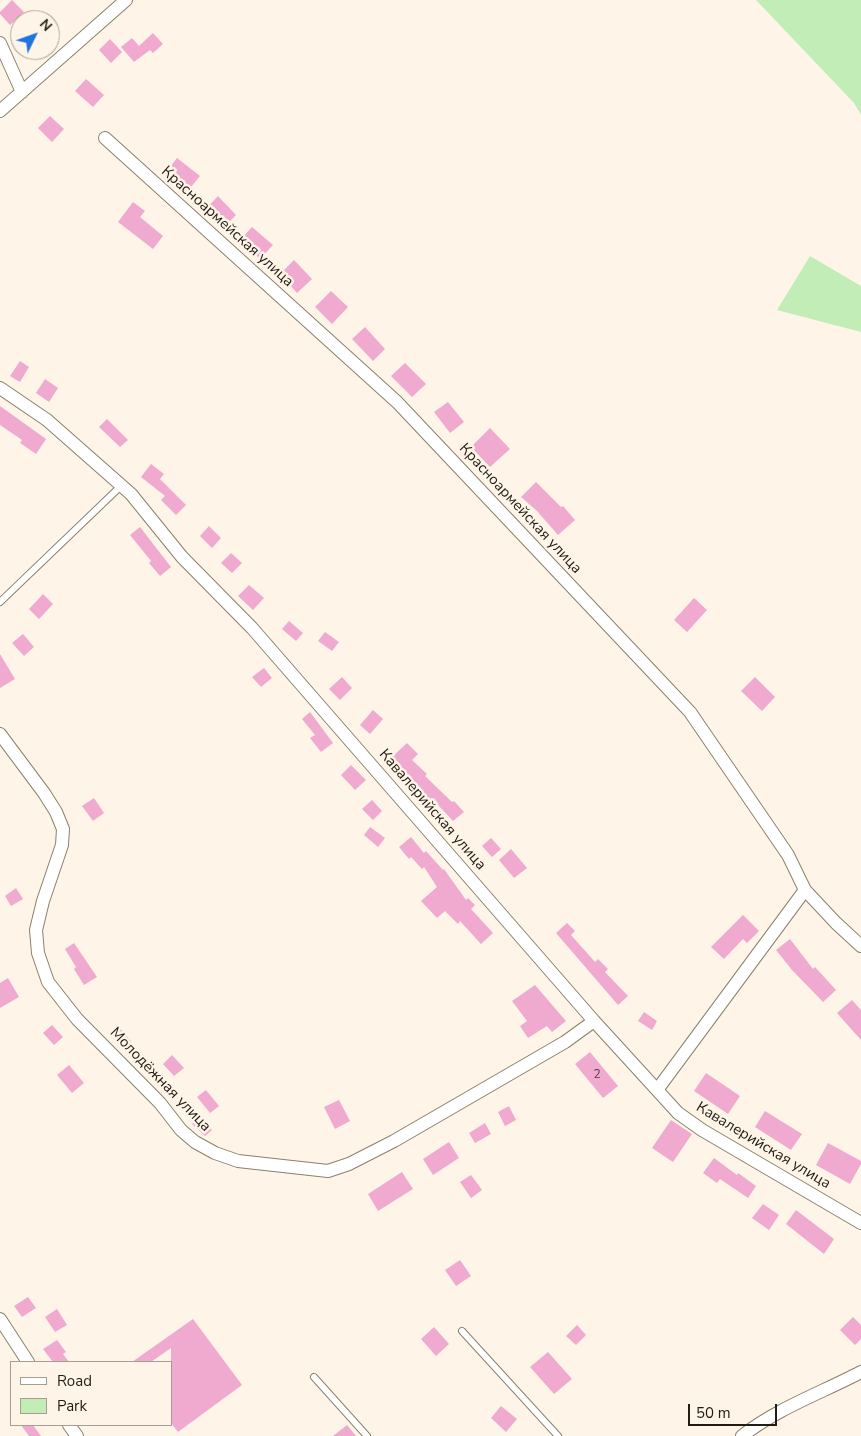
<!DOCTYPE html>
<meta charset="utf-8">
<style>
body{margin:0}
#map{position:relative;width:861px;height:1436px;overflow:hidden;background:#fef5e8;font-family:"Nunito Sans",sans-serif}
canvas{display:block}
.legend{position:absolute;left:10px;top:1361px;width:162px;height:65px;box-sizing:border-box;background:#fef5e8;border:1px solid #a69e93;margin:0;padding:6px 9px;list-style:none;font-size:15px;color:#211c14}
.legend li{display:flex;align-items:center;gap:10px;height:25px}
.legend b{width:25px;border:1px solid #a69e93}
.north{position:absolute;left:10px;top:10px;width:50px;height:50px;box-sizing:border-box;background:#fef5e8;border:1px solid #a69e93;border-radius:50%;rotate:48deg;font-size:14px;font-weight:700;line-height:20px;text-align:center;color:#211c14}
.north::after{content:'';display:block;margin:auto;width:18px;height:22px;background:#2173dd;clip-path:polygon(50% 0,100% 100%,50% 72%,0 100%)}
.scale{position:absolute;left:688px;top:1404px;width:89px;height:22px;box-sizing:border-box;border:2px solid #211c14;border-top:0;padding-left:6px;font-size:15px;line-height:18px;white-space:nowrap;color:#211c14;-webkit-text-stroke:4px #fef5e8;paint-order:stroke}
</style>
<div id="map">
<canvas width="861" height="1436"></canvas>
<ul class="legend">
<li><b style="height:6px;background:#fff"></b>Road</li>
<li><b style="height:14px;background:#c2edb7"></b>Park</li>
</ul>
<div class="north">N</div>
<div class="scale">50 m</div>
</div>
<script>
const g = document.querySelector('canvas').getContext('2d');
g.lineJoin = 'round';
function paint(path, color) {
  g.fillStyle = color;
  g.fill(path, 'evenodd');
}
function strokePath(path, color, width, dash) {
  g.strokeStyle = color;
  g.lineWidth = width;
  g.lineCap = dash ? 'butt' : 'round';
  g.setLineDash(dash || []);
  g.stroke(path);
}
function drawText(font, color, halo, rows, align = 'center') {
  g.font = font + ' "Nunito Sans",sans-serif';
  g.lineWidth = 5;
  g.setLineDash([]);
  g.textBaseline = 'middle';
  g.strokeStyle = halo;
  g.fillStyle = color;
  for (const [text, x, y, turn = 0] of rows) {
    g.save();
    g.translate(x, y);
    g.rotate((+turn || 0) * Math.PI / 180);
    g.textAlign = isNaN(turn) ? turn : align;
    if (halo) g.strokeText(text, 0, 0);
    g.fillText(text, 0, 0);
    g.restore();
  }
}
const green = new Path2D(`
 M756 0H861V115L854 103Z
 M810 256 861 286V332L777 310Z`);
const building = new Path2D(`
 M12 0 24 12 10 25 0 14V12Z
 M153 33 163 44 153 53 150 50 134 62 121 47 132 38 139 46Z
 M110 39 122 52 111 63 99 50Z
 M86 79 104 95 93 107 75 91Z
 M50 116 64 129 52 142 38 128Z
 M177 158 200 176 186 193 164 175Z
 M218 196 236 215 223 228 205 210Z
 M133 202 145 211 140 217 163 236 153 249 118 222Z
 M252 227 273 245 260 259 240 240Z
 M294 260 312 279 297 293 280 274Z
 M331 291 348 307 332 324 315 307Z
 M365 327 385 349 373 361 352 339Z
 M20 361 29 367 20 382 10 376Z
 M405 363 426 384 412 397 391 376Z
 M45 379 58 388 49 402 36 393Z
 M448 402 464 422 450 433 434 412Z
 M0 406 46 439 36 454 20 443 22 440 0 425Z
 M107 419 128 440 120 447 99 427Z
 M490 428 510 449 490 467 471 447Z
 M151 464 164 474 160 479 186 505 176 515 161 500 165 496 141 477Z
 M536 482 561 507 563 506 575 520 558 535 537 511 521 497Z
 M209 526 221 538 212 548 200 536Z
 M140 527 171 567 160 576 149 563 151 561 130 535Z
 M231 553 242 563 232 573 221 563Z
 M249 585 264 598 253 610 238 596Z
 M43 594 53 604 39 619 29 609Z
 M694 598 707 610 687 632 674 620Z
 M289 621 303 633 296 641 282 629Z
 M325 632 339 642 332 651 318 641Z
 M23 634 34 647 24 656 12 643Z
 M0 654 15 679 0 688Z
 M264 668 272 678 261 687 252 677Z
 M342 677 352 688 340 700 329 689Z
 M755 677 775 697 762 711 741 691Z
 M373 710 383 719 370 734 360 725Z
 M310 712 333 743 321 752 310 738 315 735 302 719Z
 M407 743 418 754 412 760 427 774 425 776 452 802 454 801 464 812 453 821 438 805 436 807 423 795 391 758Z
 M351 765 366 780 355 790 341 775Z
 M94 798 104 813 93 821 82 806Z
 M372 800 382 811 373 820 362 809Z
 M370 827 385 838 378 847 364 835Z
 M411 837 424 853 426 851 443 870 444 869 466 900 468 898 475 905 471 909 493 933 481 944 460 921 458 924 445 911 437 918 421 901 437 887 424 867 422 869 411 857 409 859 399 847Z
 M491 838 501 849 492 857 482 846Z
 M511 849 527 868 514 878 499 860Z
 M16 888 23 899 11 906 5 896Z
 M743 915 759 931 747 943 743 939 724 959 711 947Z
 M567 923 575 931 571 935 595 962 598 959 608 969 605 972 628 996 618 1005 556 933Z
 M790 939 813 969 815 967 836 990 823 1002 792 970 776 950Z
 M74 943 97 977 84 985 74 969 76 967 65 949Z
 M8 978 19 997 0 1008V983Z
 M535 985 566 1021 552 1032 547 1026 528 1038 520 1026 527 1021 512 1001Z
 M852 1000 861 1010V1040L837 1013Z
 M644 1012 657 1021 652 1030 638 1021Z
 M52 1025 63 1037 54 1045 43 1033Z
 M118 1026 131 1041 123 1049 110 1034Z
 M590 1052 618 1086 603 1098 575 1064Z
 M172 1055 184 1068 174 1076 163 1064Z
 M69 1065 84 1083 72 1093 57 1075Z
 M706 1073 740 1096 728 1114 694 1091Z
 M206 1090 219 1106 210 1113 197 1097Z
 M339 1100 350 1121 335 1129 324 1107Z
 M509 1106 516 1120 505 1126 498 1112Z
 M765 1111 802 1134 791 1150 755 1127Z
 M199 1117 212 1130 205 1136 192 1124Z
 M671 1120 692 1134 673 1162 652 1148Z
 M485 1123 491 1134 475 1143 469 1133Z
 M449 1142 459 1158 433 1175 423 1159Z
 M828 1143 861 1161V1164L850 1184 816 1165Z
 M714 1158 737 1175 738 1173 756 1186 748 1198 720 1179 717 1183 703 1173Z
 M402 1172 413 1189 378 1211 368 1194Z
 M471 1175 482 1190 471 1198 460 1182Z
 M763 1204 779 1215 769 1230 752 1218Z
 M796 1210 834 1239 824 1254 786 1224Z
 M460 1260 471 1276 456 1286 445 1270Z
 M28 1297 36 1308 22 1317 14 1306Z
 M57 1309 67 1325 55 1332 45 1317Z
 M853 1317 861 1325V1339L855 1345 840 1330Z
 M193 1319 242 1385 178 1432 171 1423V1348L151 1362H132Z
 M577 1325 586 1335 576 1345 566 1336Z
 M434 1327 449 1344 436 1356 421 1339Z
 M57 1340 66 1352 63 1354 69 1362H53L43 1349Z
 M548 1352 572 1379 554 1394 530 1367Z
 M501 1406 517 1419 506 1432 491 1418Z
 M21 1425H33L41 1436H29Z
 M347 1425 356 1436H333Z`);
const service = new Path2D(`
 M0 602 122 485
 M462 1331 558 1436
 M314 1377 367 1436`);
const minor = new Path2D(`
 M0 43 22 92
 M0 111 126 0
 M105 138 397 402 690 712 788 855 805 890 836 923 861 946
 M0 388 47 420 131 494 182 557 252 628 594 1021 678 1113 702 1130 861 1223
 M0 734 44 793 56 812 63 829 62 845 43 901 36 930 38 953 48 982 77 1019 160 1103 181 1130 195 1142 215 1153 238 1161 328 1171 349 1164 394 1141 565 1042 594 1021
 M657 1090 805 890
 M0 1319 28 1362
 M69 1425 77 1436
 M742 1436C778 1408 821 1393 861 1372`);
const numberNames = [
 ["2",597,1075]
];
const streetNames = [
 ["Красноармейская улица",227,227,42],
 ["Красноармейская улица",520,509,47],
 ["Кавалерийская улица",432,810,49],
 ["Молодёжная улица",160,1080,46],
 ["Кавалерийская улица",763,1146,31]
];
paint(green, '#c2edb7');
paint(building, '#f0a9cf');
strokePath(service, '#8c806b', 8);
strokePath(minor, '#8c806b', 14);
strokePath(service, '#fff', 6);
strokePath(minor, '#fff', 12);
drawText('12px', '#553f43', null, numberNames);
drawText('15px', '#211c14', '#fef5e8', streetNames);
</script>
